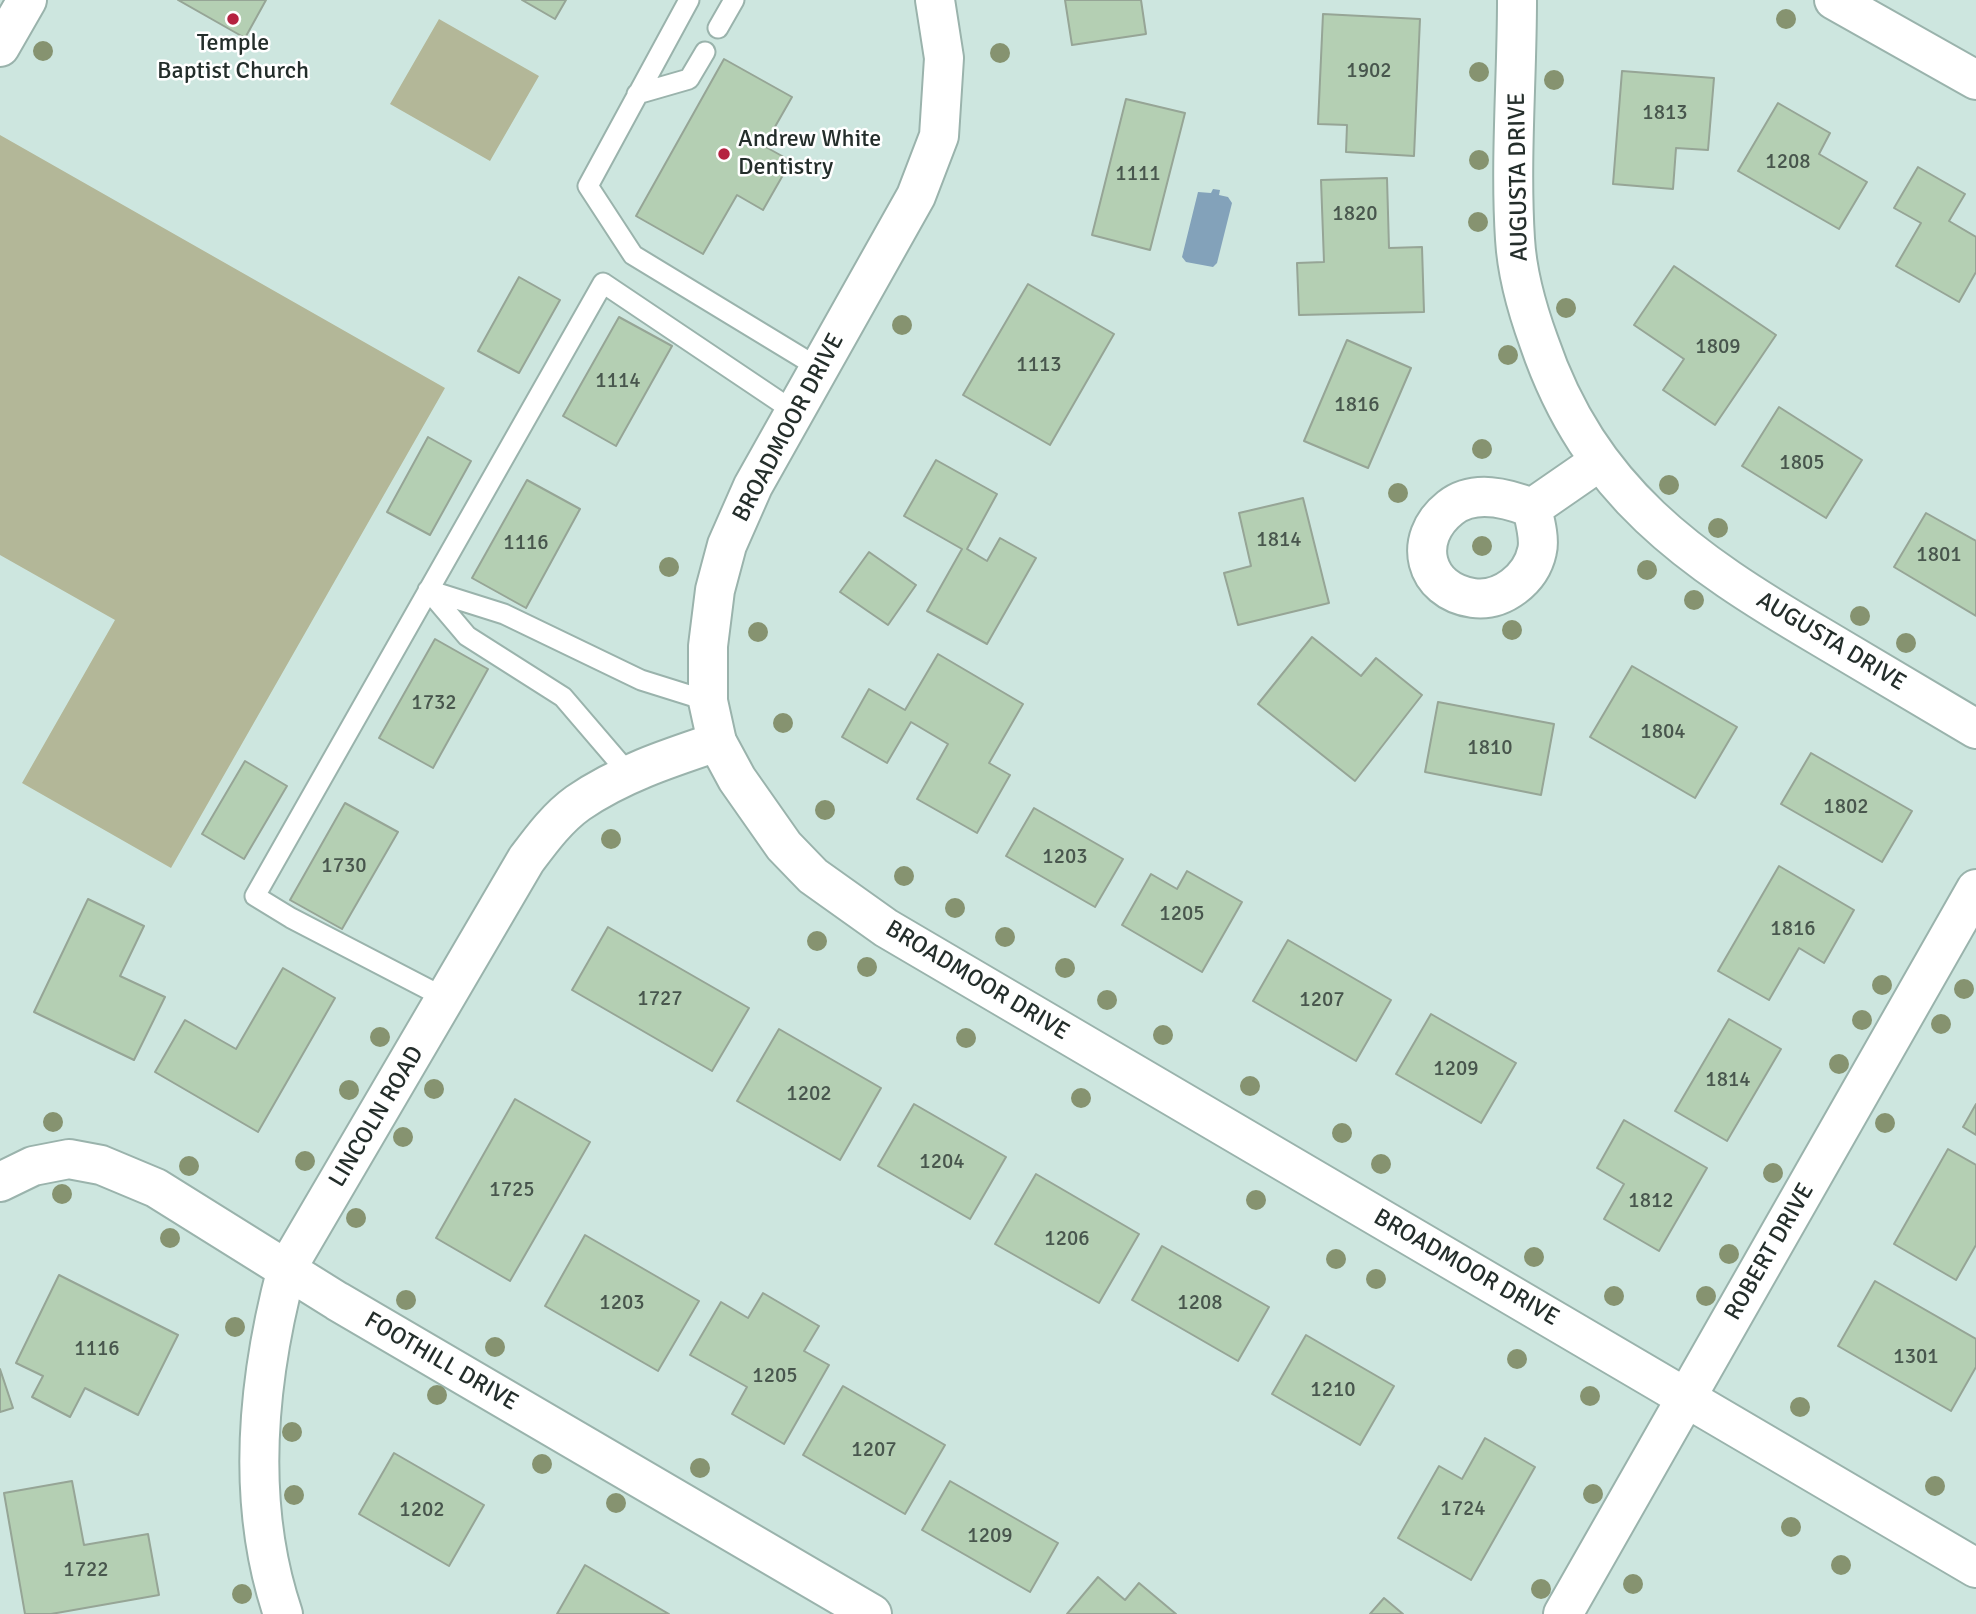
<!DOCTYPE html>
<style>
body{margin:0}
canvas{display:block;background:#cde6df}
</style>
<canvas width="1976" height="1614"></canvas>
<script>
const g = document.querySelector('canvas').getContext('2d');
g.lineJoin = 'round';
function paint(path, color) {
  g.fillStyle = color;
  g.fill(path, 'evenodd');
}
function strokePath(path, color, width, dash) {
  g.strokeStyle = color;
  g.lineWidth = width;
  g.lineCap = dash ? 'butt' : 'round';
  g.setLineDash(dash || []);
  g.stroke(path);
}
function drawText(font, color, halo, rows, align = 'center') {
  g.font = font + ' Signika,sans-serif';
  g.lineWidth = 5;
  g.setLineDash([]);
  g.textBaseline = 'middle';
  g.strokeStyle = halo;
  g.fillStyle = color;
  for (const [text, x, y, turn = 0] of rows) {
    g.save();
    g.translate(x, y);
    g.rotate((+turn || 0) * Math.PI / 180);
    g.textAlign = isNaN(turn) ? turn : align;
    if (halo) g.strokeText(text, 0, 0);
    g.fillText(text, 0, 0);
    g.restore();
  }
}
const green = new Path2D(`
 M439 19 539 76 490 161 390 104Z
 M0 135 445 388 171 868 22 783 115 620 0 555Z`);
const water = new Path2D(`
 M1213 189 1220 190 1219 195 1228 197 1232 203 1217 263 1213 267 1186 262 1182 257 1198 192 1211 193Z`);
const building = new Path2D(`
 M178 0H266L245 38Z
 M522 0H566L555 19Z
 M1065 0H1141L1146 34 1072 45Z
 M1323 14 1420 19 1414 156 1346 152 1347 125 1318 124Z
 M724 59 792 97 764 146 791 161 763 210 737 195 703 254 636 216Z
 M1622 71 1714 78 1708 150 1676 148 1673 189 1613 184Z
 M1126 99 1185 113 1150 250 1092 235Z
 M1778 103 1830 133 1819 154 1867 182 1839 229 1738 171Z
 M1918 167 1965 194 1949 221 1976 237V272L1959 302 1896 266 1921 223 1894 208Z
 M1387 178 1389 248 1422 247 1424 312 1299 315 1297 263 1324 262 1321 180Z
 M1674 266 1776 335 1715 425 1663 390 1684 359 1634 325Z
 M519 277 560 300 519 373 478 351Z
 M1028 284 1114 334 1050 445 963 395Z
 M619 317 672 346 616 446 563 416Z
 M1347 340 1411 368 1368 468 1304 441Z
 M1779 407 1862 460 1826 518 1742 466Z
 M428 437 471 461 430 535 387 512Z
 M936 460 997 494 967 549 987 561 1000 538 1036 558 987 644 927 611 962 549 904 516Z
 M527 480 580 509 526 608 472 578Z
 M1303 498 1329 603 1238 625 1224 573 1251 566 1239 513Z
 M1926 513 1976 541V616L1894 567Z
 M869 552 916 585 888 625 840 592Z
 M1312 637 1361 676 1376 658 1422 695 1355 781 1258 704Z
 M435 639 488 669 433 768 379 738Z
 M938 654 1023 704 989 763 1010 775 977 833 917 799 948 744 911 722 887 763 842 737 869 689 905 710Z
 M1632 666 1737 727 1695 798 1590 737Z
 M1438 702 1554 724 1541 795 1425 772Z
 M1811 753 1912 811 1882 862 1781 804Z
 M245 761 287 786 244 859 202 834Z
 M345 803 398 832 342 929 290 900Z
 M1034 808 1123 859 1095 907 1006 856Z
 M1779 866 1854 910 1824 963 1799 948 1769 1000 1718 971Z
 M1187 871 1242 902 1202 972 1122 925 1151 874 1177 889Z
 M88 899 144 926 120 976 165 997 134 1060 34 1012Z
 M608 927 749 1008 712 1071 572 990Z
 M1288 940 1391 1000 1356 1061 1253 1001Z
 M283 968 335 998 258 1132 155 1072 185 1020 236 1049Z
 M1431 1014 1516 1063 1481 1123 1396 1074Z
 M1729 1019 1781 1049 1727 1141 1675 1111Z
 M779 1029 881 1088 840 1160 737 1101Z
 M515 1099 590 1142 510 1281 436 1238Z
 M914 1104 1006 1157 970 1219 878 1166Z
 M1976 1104V1135L1963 1127Z
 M1624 1120 1707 1168 1659 1251 1604 1219 1624 1184 1597 1168Z
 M1948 1149 1976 1165V1245L1956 1280 1894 1244Z
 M1036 1174 1139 1234 1099 1303 995 1244Z
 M585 1235 699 1301 658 1371 545 1306Z
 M1162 1246 1269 1307 1238 1361 1132 1300Z
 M59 1275 178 1335 138 1415 85 1388 70 1417 32 1397 43 1376 16 1363Z
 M1875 1281 1976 1339V1367L1951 1411 1838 1346Z
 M763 1293 819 1326 804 1351 829 1365 784 1444 732 1414 747 1387 690 1355 721 1302 748 1318Z
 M1306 1335 1394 1386 1360 1445 1272 1394Z
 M0 1369 13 1408 0 1412Z
 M843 1386 945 1445 905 1514 803 1455Z
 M1485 1438 1535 1467 1471 1580 1398 1538 1439 1466 1462 1479Z
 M394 1453 484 1505 449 1566 359 1514Z
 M72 1481 84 1545 148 1534 159 1595 51 1614H25L4 1493Z
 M950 1481 1058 1543 1030 1592 922 1530Z
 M585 1565 669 1614H557Z
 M1098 1577 1125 1600 1139 1583 1176 1614H1067Z
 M1384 1598 1403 1614H1370Z`);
const lane = new Path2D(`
 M689 0 588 186 633 255 819 368
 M718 28 734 0
 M637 94 689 79 705 52
 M629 774 563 697 467 636 428 590 504 614 641 680 708 701
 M447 999 291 918 255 896 603 283 795 412`);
const street = new Path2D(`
 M1517 0C1517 77 1510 162 1515 239 1517 274 1527 309 1539 342 1590 492 1690 560 1821 637 1872 667 1924 698 1976 729
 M1834 0 1976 80
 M0 47 27 0
 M1532 508C1507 498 1474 489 1450 508 1411 539 1424 591 1473 598 1502 602 1531 579 1537 551 1540 539 1535 521 1532 508L1600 461
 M0 1182 33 1166 69 1159 101 1165 156 1188 337 1301 872 1614
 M283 1614C245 1502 257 1381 287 1268L526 860C541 840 557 818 578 803 620 774 669 758 717 742
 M1563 1614 1976 889`);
const secondary = new Path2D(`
 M935 0 944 58 939 136 916 196 753 486 727 545 715 590 708 646V701L717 742 737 779 784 846 813 876 886 928 1976 1568`);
const trees = [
 [1786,19],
 [43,51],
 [1000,53],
 [1479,72],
 [1554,80],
 [1479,160],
 [1478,222],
 [1566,308],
 [902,325],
 [1508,355],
 [1482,449],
 [1669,485],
 [1398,493],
 [1718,528],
 [1482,546],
 [669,567],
 [1647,570],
 [1694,600],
 [1860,616],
 [1512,630],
 [758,632],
 [1906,643],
 [783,723],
 [825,810],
 [611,839],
 [904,876],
 [955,908],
 [1005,937],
 [817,941],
 [867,967],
 [1065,968],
 [1882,985],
 [1964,989],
 [1107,1000],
 [1862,1020],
 [1941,1024],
 [1163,1035],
 [380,1037],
 [966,1038],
 [1839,1064],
 [1250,1086],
 [434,1089],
 [349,1090],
 [1081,1098],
 [53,1122],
 [1885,1123],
 [1342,1133],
 [403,1137],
 [305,1161],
 [1381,1164],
 [189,1166],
 [1773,1173],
 [62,1194],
 [1256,1200],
 [356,1218],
 [170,1238],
 [1729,1254],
 [1534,1257],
 [1336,1259],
 [1376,1279],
 [1614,1296],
 [1706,1296],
 [406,1300],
 [235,1327],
 [495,1347],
 [1517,1359],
 [437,1395],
 [1590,1396],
 [1800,1407],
 [292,1432],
 [542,1464],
 [700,1468],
 [1935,1486],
 [1593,1494],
 [294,1495],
 [616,1503],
 [1791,1527],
 [1841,1565],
 [1633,1584],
 [1541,1589],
 [242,1594]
];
const markers = [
 [233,19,7,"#b52240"],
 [724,154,7,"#b52240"]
];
const numberNames = [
 ["1902",1369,71],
 ["1813",1665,113],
 ["1208",1788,162],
 ["1111",1138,174],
 ["1820",1355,214],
 ["1809",1718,347],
 ["1113",1039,365],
 ["1114",618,381],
 ["1816",1357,405],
 ["1805",1802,463],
 ["1814",1279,540],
 ["1116",526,543],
 ["1801",1939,555],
 ["1732",434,703],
 ["1804",1663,732],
 ["1810",1490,748],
 ["1802",1846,807],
 ["1203",1065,857],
 ["1730",344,866],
 ["1205",1182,914],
 ["1816",1793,929],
 ["1727",660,999],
 ["1207",1322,1000],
 ["1209",1456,1069],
 ["1814",1728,1080],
 ["1202",809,1094],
 ["1204",942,1162],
 ["1725",512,1190],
 ["1812",1651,1201],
 ["1206",1067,1239],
 ["1203",622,1303],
 ["1208",1200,1303],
 ["1116",97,1349],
 ["1301",1916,1357],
 ["1205",775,1376],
 ["1210",1333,1390],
 ["1207",874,1450],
 ["1724",1463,1509],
 ["1202",422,1510],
 ["1209",990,1536],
 ["1722",86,1570]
];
const poiNames = [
 ["Temple",233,44],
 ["Baptist Church",233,72],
 ["Andrew White",738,140,"left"],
 ["Dentistry",738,168,"left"]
];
const streetNames = [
 ["AUGUSTA DRIVE",1519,177,-91],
 ["BROADMOOR DRIVE",789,428,-62],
 ["AUGUSTA DRIVE",1831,642,31],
 ["BROADMOOR DRIVE",977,981,31],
 ["LINCOLN ROAD",377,1117,-59],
 ["ROBERT DRIVE",1770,1252,-60],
 ["BROADMOOR DRIVE",1466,1268,30],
 ["FOOTHILL DRIVE",441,1362,30]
];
paint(green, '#b3b798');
paint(water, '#83a2ba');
paint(building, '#b4cfb3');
strokePath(building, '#96a596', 2);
strokePath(lane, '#9ab3ac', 23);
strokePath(street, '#9ab3ac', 42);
strokePath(secondary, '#9ab3ac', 42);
strokePath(lane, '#fff', 19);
strokePath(street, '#fff', 38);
strokePath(secondary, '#fff', 38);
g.fillStyle = '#869370';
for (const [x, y] of trees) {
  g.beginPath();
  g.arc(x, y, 10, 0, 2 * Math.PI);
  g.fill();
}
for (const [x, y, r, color] of markers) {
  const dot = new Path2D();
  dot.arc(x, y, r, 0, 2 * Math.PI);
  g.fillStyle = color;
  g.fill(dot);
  strokePath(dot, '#fff', 2.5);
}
drawText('21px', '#48564d', null, numberNames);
drawText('24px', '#242e2b', '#fff', poiNames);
drawText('24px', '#242e2b', '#fff', streetNames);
</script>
